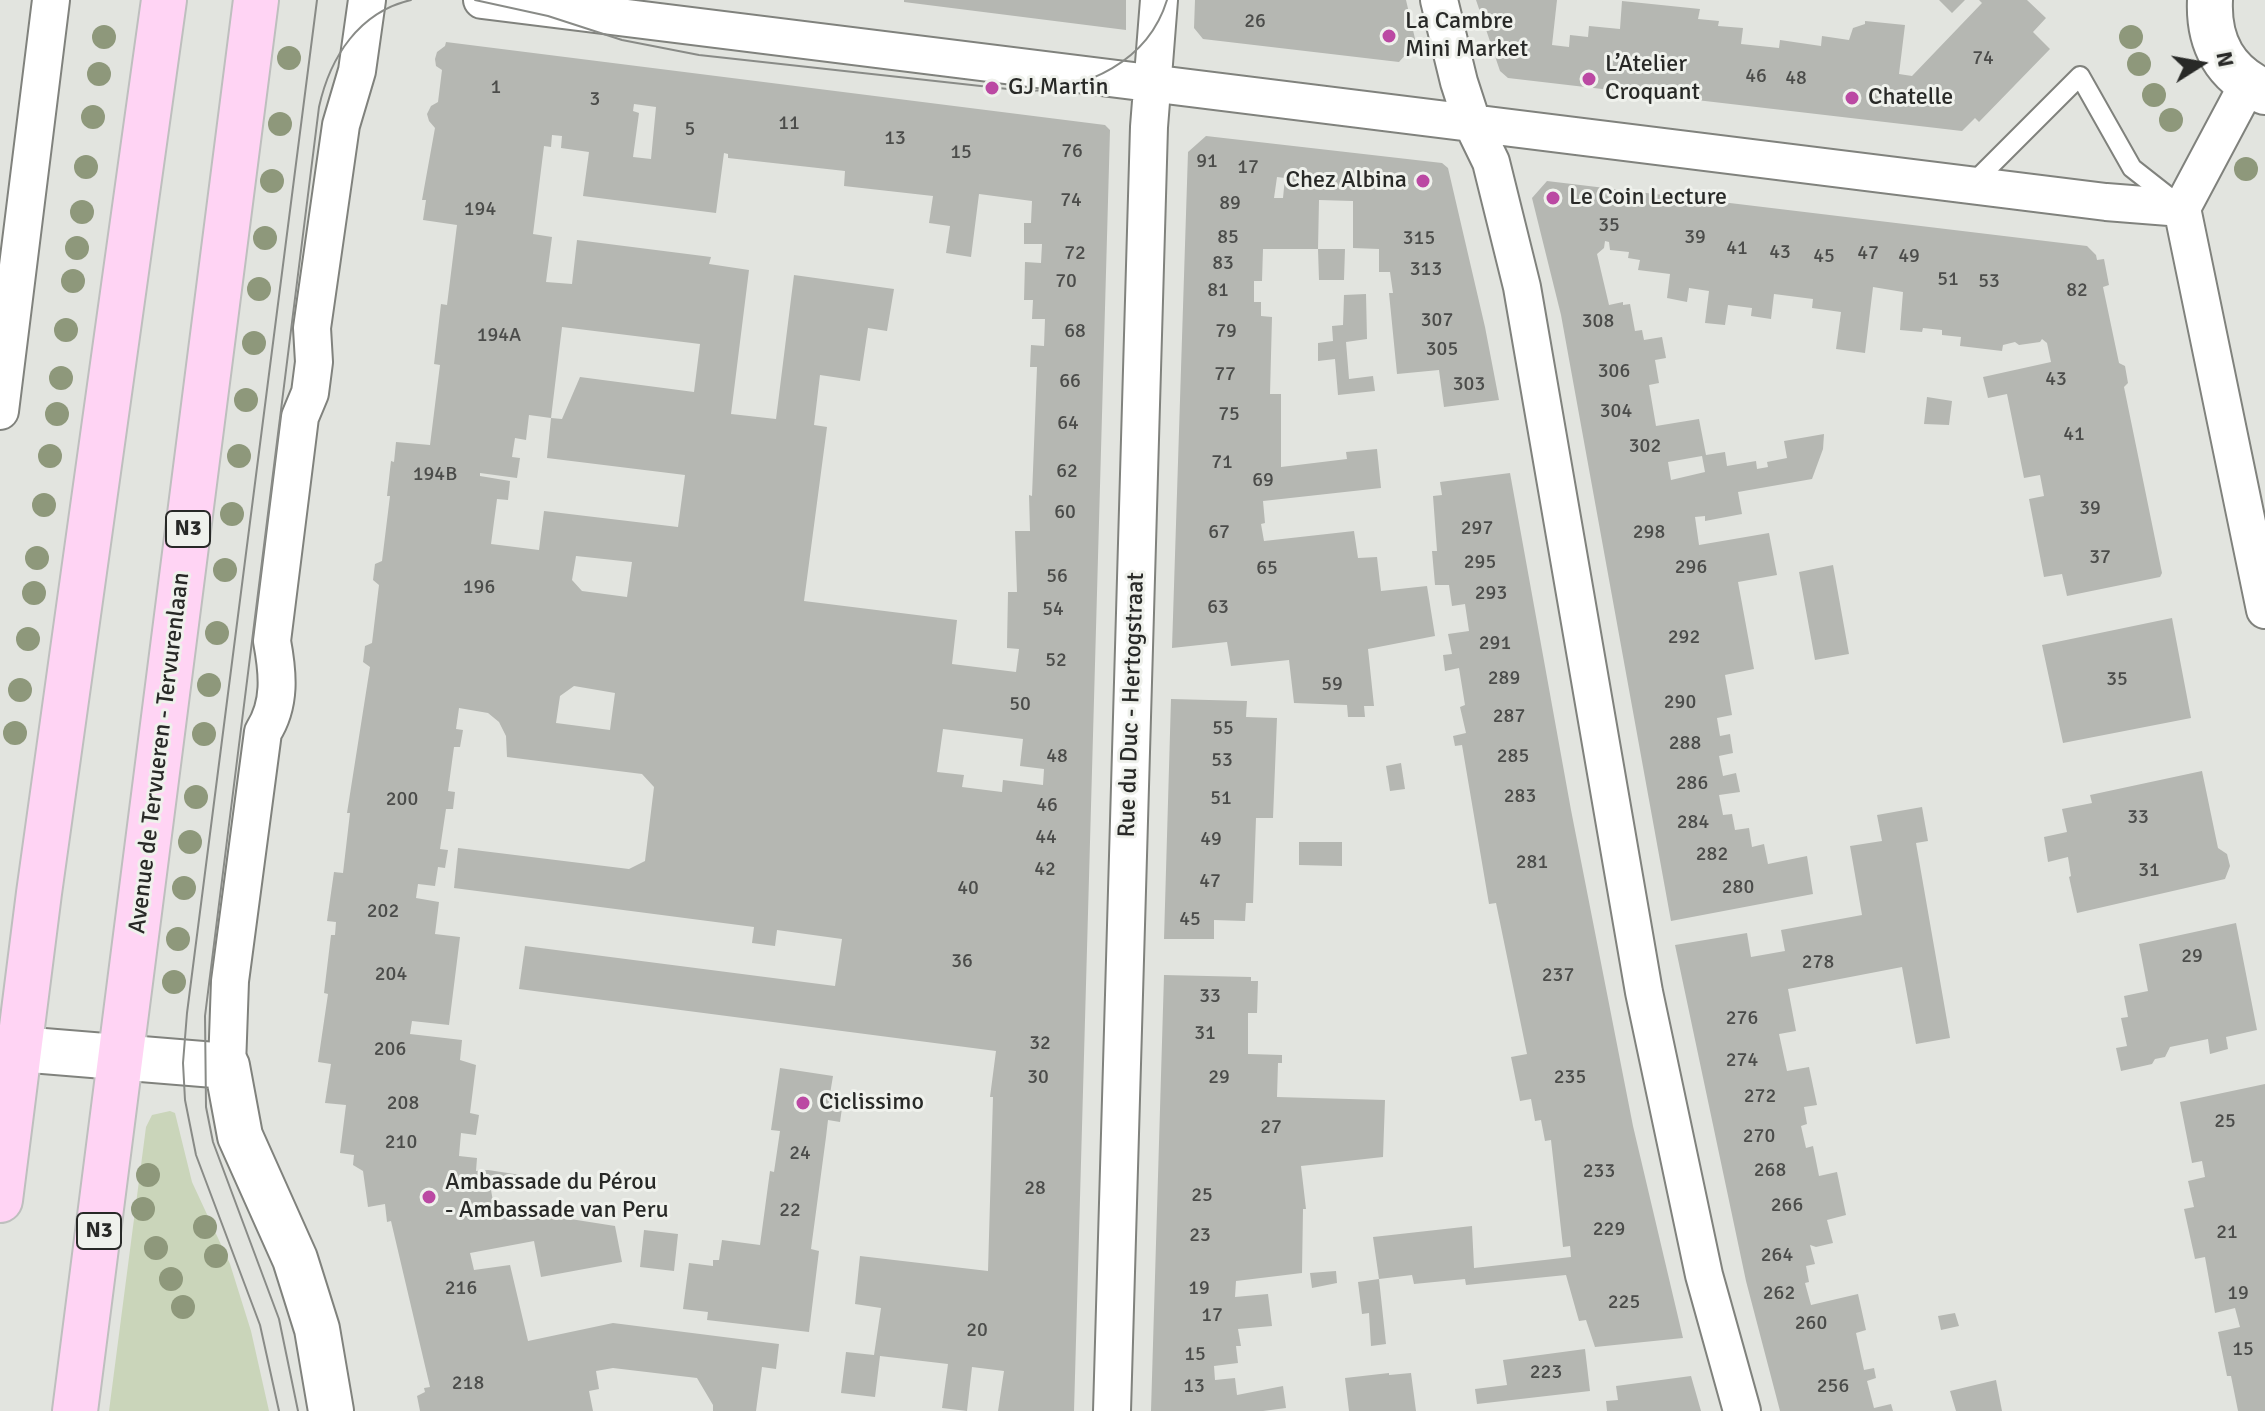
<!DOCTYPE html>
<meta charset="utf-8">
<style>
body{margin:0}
#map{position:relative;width:2265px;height:1411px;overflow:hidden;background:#e2e4df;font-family:Signika,sans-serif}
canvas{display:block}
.north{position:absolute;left:2161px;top:24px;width:80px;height:80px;-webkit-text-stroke:6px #eff1ec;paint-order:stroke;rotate:79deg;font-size:22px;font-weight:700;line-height:32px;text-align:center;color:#282927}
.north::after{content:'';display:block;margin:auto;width:28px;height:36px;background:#282927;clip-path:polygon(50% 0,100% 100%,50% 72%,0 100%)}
</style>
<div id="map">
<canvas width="2265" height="1411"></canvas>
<div class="north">N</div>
</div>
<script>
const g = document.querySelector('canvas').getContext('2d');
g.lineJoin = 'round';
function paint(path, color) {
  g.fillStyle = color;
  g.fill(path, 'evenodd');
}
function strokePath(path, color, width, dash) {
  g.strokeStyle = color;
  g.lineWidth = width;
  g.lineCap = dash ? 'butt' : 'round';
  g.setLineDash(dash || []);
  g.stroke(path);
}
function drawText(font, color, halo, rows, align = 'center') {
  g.font = font + ' Signika,sans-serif';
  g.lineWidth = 6;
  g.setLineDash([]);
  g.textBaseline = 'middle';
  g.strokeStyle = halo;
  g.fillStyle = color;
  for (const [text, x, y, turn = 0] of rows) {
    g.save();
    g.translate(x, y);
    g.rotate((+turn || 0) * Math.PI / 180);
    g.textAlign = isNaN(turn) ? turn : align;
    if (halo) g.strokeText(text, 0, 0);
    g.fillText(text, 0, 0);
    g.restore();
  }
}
const green = new Path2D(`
 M170 1111 175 1113 192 1182 230 1264 251 1331 269 1411H109L146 1127 152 1115Z`);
const building = new Path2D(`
 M904 0H1126V30L904 2Z
 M1195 0H1406L1416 43 1399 62 1203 39 1194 28Z
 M1476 0H1557L1552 45 1569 47 1570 35 1588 37 1589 26 1620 29 1622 1 1700 9 1698 19 1719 21 1718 26 1743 28 1741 44 1779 48 1780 40 1821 46 1822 36 1849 40 1853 28 1865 24V21L1905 25 1899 74 1912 76 1982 3 1979 0H2027L2046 18 2033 32 2050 49 1979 122 1975 118 1962 131 1508 78 1500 71Z
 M1939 0H1965L1952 13Z
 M446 42 1105 125 1110 130 1074 1411H998L1004 1371 972 1367 967 1411 942 1408 948 1364 880 1356 875 1397 841 1393 846 1352 874 1355 881 1308 855 1304 860 1256 988 1271 993 1097H990L996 1051 519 989 525 946 835 986 842 939 777 930 775 946 752 943 754 927 454 888 458 848 629 869 645 861 654 787 642 774 507 757 506 736 499 722 488 713 459 708 456 729 463 730 460 747H454L448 791 455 792 453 809H446L440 849 448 850 445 868 438 867 435 886 418 884 416 898 439 902 435 934 460 937 449 1025 412 1021 410 1034 462 1040 460 1060 476 1065 470 1113 479 1115 476 1135 461 1133 459 1156 477 1158 476 1171 488 1170 521 1175 522 1185 491 1190 494 1207 615 1226 622 1262 541 1277 534 1241 470 1253 474 1270 510 1265 528 1341 613 1323 779 1344 776 1369 762 1367 756 1411H713V1405L697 1378 613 1368 596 1371 599 1389 589 1391 593 1411H420L417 1396 425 1392 424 1388 430 1387 391 1221 387 1222 385 1204 368 1207 363 1171 353 1165 354 1155 340 1153 346 1105 325 1103 331 1064 318 1062 328 994 324 993 331 935H335L336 922 327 921 334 872 343 873 350 813H347L370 667 363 662 365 646 372 643 379 585 373 580 375 564 382 561 390 496H387L391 461 394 462 396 442 430 445 440 365 434 364 441 304 447 305 457 225 423 220 426 200H422L435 128 429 121 427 114 431 106 438 102 442 70 436 66 435 59 437 52 445 46ZM634 104 656 107 651 159 633 157 639 113 633 111ZM552 135 562 136 561 148 589 152 583 196 716 213 724 153 728 154V158L845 171 844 186 933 196 929 223 950 226 946 253 971 257 979 194 1032 201 1031 223H1024V244H1042L1041 263 1025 262 1024 300H1033L1032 319H1045L1044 346 1031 345 1030 367H1037L1032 496 1029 495 1030 531H1015L1017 592H1008L1007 648 1019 649 1016 672 952 664 957 620 804 601 827 427 814 425 820 375 860 381 868 328 887 331 894 289 794 275 776 419 731 414 749 270 709 264 711 257 577 240 572 284 546 282 552 237 533 234 544 146 551 147ZM562 327 700 344 694 392 580 377 562 419 551 418 547 458 685 475 678 527 544 511 539 550 491 544 497 499 508 500 510 481 480 476V473L517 478 520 458 512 457 515 438 526 440 529 415 551 418ZM576 556 632 562 627 597 582 591 572 580ZM574 686 615 693 610 730 556 723 560 696ZM943 729 1023 739 1020 766 1044 769 1043 785 1003 780 1002 792 962 787 964 775 937 772Z
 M1206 136 1442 163 1448 168 1485 327 1499 400 1444 407 1439 370 1397 374 1389 293H1393L1390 272H1379V249L1353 248V201L1319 200 1318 249H1263L1262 281H1254V302H1261V316L1272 317 1270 394H1281V467L1347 459 1346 452 1377 449 1381 488 1263 501 1265 523 1261 524 1264 541 1354 531 1358 558 1377 557 1381 591 1427 586 1435 636 1368 649 1374 706H1364L1365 717H1348L1347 705 1294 703 1289 660 1231 666 1227 642 1172 648 1188 152ZM1277 177 1285 178 1283 198H1274Z
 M1547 181 2087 246 2096 255 2097 260 2104 259 2109 285 2103 287 2119 363 2125 366 2128 383 2124 387 2162 573 2160 577 2067 596 2062 574 2044 577 2029 499 2044 496 2040 475 2024 478 2007 394 1988 398 1983 377 2051 362 2047 343 2042 339 2040 342 2019 345 2015 342 2003 345 2002 351 1960 346 1961 337 1942 335V330L1923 328 1922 332 1900 330 1903 292 1873 287 1865 353 1836 349 1841 312 1812 308 1813 299 1774 294 1771 319 1751 316 1752 308 1728 305 1725 325 1705 323 1709 291 1689 288 1687 302 1667 298 1670 274 1638 270 1640 260 1628 258 1629 252 1610 250 1609 242 1605 241 1604 248 1597 254 1609 305 1623 302V305L1630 304 1635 331 1642 330 1644 340 1662 337 1666 358 1655 360 1659 383 1649 385 1656 426 1699 419 1706 455 1725 452 1727 466 1756 461 1757 469 1768 467 1767 462 1787 458 1784 441 1824 434 1823 449 1812 479 1738 492 1742 514 1705 521V516L1695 517 1699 545 1769 533 1777 575 1738 582 1754 669 1725 675 1732 715 1717 718 1720 736 1730 734 1733 753 1719 756 1723 776 1736 773 1740 792 1719 795 1723 815 1732 814 1735 830 1749 828 1752 847 1764 844 1768 864 1807 856 1813 894 1671 921 1561 315 1532 198ZM1702 456 1705 472 1671 480 1668 462Z
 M1318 249H1345L1344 280H1319Z
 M1366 294 1367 339 1346 342 1349 379 1373 376 1375 391 1338 395 1335 359 1318 361V343L1333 341 1332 326 1343 325 1344 295Z
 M1927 397 1952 401 1949 425 1924 424Z
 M1510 473 1571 810 1633 1126 1683 1338 1595 1347 1586 1320 1579 1321 1566 1275 1466 1285 1465 1279 1414 1284 1412 1275 1379 1279 1373 1237 1472 1226 1474 1268 1571 1257 1570 1246 1563 1247 1551 1140 1545 1141 1541 1120 1535 1121 1531 1099 1520 1101 1511 1057 1527 1054 1496 903 1489 904 1462 745 1455 746 1453 736 1466 733 1460 707 1465 705 1459 668 1445 671 1443 655 1452 654 1448 634 1469 631 1465 604 1452 606 1449 585H1435L1432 551H1437L1433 496 1442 495 1440 482Z
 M1833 565 1849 654 1815 660 1799 572Z
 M2172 618 2191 718 2063 743 2042 645Z
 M1171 699 1247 701 1246 717 1277 718 1273 818H1256L1253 903H1246L1245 921 1214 920V939H1164Z
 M1401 763 1405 789 1390 791 1386 766Z
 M2202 771 2218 848 2227 854 2230 866 2225 879 2077 913 2069 877 2071 876 2068 857 2048 862 2044 837 2067 832 2062 809 2092 803 2090 795Z
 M1922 807 1928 841 1916 843 1950 1038 1916 1044 1902 967 1788 989 1796 1031 1779 1034 1787 1071 1809 1067 1817 1105 1804 1107 1807 1124 1801 1126 1806 1148 1813 1146 1819 1176 1837 1172 1846 1215 1827 1220 1833 1243 1816 1247 1810 1245 1815 1264 1806 1266 1809 1282 1805 1283 1811 1305 1858 1294 1866 1330 1856 1333 1864 1370 1874 1368 1876 1378 1867 1381 1874 1408 1891 1404 1893 1411H1780L1746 1281 1675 945 1747 933 1751 957 1785 951 1781 930 1862 915 1850 846 1882 841 1877 815Z
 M1299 842H1342V866L1299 865Z
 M2236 923 2257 1030 2226 1037 2228 1049 2210 1054 2208 1039 2170 1047 2165 1057 2155 1059 2152 1064 2121 1071 2116 1048 2127 1046 2121 1018 2128 1017 2124 996 2148 991 2139 944Z
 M1164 975 1251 977V981H1258L1257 1013H1248V1054L1282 1055V1063H1278L1277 1097 1385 1100 1383 1157 1301 1166 1306 1209H1303L1302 1273 1236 1281 1235 1297 1268 1294 1272 1326 1238 1329 1241 1346H1236L1238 1363 1214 1366 1215 1380 1235 1378 1237 1395 1283 1386 1286 1408 1263 1411H1151Z
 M780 1068 833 1076 828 1106 842 1108 840 1122 828 1120 826 1137 811 1249 819 1251 809 1332 707 1320 708 1312 683 1309 689 1263 713 1266V1260H719L722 1240 760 1245 770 1171 774 1172 780 1131 771 1130Z
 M2265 1084V1411H2238L2231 1376H2227L2218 1332 2240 1327 2235 1308 2215 1313 2205 1257 2195 1259 2184 1209 2194 1207 2188 1181 2205 1177 2202 1161 2192 1163 2180 1102Z
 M644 1230 678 1234 674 1271 640 1267Z
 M1336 1271 1337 1283 1312 1288 1310 1273Z
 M1379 1279 1386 1344 1371 1346 1369 1313 1362 1314 1358 1282Z
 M1955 1313 1959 1326 1941 1330 1938 1316Z
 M1585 1349 1590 1391 1477 1404 1475 1389 1507 1385 1503 1360Z
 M1389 1373V1375L1411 1373 1416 1411H1349L1345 1378Z
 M1691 1376 1701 1411H1607L1606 1401 1618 1400 1616 1386Z
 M1996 1380 2002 1411H1956L1950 1391Z`);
const service = new Path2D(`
 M1971 185 2080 76 2132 168 2174 201`);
const minor = new Path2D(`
 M482 0 2106 202 2182 208
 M1439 0 1459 82 1473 125 1491 162 1522 287 1644 992 1704 1275 1742 1411
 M2182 208 2265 610
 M2182 208 2248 84
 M0 411 51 0
 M227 1066 230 981 263 732C281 704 278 673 272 641L300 417 310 393 314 362 312 328 341 125 357 71 367 0
 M1112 1411 1149 127 1159 0`);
const tertiary = new Path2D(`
 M0 1051 19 1049 227 1066 240 1136 295 1259 317 1329 331 1411`);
const secondary = new Path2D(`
 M2210 0C2208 43 2225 74 2265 92`);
const primary = new Path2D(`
 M0 1200 39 893 164 0
 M75 1411 256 0`);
const tram = new Path2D(`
 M475 0 548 16 622 40 699 55 1026 91C1086 90 1148 62 1167 0
 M279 1411 260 1325 196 1155 185 1100 183 1063 187 1013 317 0
 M298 1411 279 1319 213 1142 206 1107 205 1016 319 107C330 57 359 12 411 0`);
const trees = [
 [104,37],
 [2131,37],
 [289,58],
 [2139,64],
 [99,74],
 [2154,95],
 [93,117],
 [2171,120],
 [280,124],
 [86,167],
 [2246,169],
 [272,181],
 [82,212],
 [265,238],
 [77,248],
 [73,281],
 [259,289],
 [66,330],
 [254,343],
 [61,378],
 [246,400],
 [57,414],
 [50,456],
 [239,456],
 [44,505],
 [232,514],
 [37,558],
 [225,570],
 [34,593],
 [217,633],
 [28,639],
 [209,685],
 [20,690],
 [15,733],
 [204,734],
 [196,797],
 [190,842],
 [184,888],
 [178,939],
 [174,982],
 [148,1175],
 [143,1209],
 [205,1227],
 [156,1248],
 [216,1256],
 [171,1279],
 [183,1307]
];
const markers = [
 [1389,36,8,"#bb49a3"],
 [1589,79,8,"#bb49a3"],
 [992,88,8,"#bb49a3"],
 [1852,98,8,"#bb49a3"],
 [1423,181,8,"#bb49a3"],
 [1553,198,8,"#bb49a3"],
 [803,1103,8,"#bb49a3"],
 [429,1197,8,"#bb49a3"]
];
const numberNames = [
 ["26",1255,22],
 ["74",1983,59],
 ["46",1756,77],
 ["48",1796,79],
 ["1",496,88],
 ["3",595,100],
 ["11",789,124],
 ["5",690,130],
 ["13",895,139],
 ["76",1072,152],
 ["15",961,153],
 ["91",1207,162],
 ["17",1248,168],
 ["74",1071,201],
 ["89",1230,204],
 ["194",480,210],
 ["35",1609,226],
 ["85",1228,238],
 ["39",1695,238],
 ["315",1419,239],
 ["41",1737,249],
 ["43",1780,253],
 ["72",1075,254],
 ["47",1868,254],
 ["45",1824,257],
 ["49",1909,257],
 ["83",1223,264],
 ["313",1426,270],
 ["51",1948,280],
 ["70",1066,282],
 ["53",1989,282],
 ["81",1218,291],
 ["82",2077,291],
 ["307",1437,321],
 ["308",1598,322],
 ["68",1075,332],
 ["79",1226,332],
 ["194A",499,336],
 ["305",1442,350],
 ["306",1614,372],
 ["77",1225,375],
 ["43",2056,380],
 ["66",1070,382],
 ["303",1469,385],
 ["304",1616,412],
 ["75",1229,415],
 ["64",1068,424],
 ["41",2074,435],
 ["302",1645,447],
 ["71",1222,463],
 ["62",1067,472],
 ["194B",435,475],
 ["69",1263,481],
 ["39",2090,509],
 ["60",1065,513],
 ["297",1477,529],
 ["67",1219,533],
 ["298",1649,533],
 ["37",2100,558],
 ["295",1480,563],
 ["296",1691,568],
 ["65",1267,569],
 ["56",1057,577],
 ["196",479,588],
 ["293",1491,594],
 ["63",1218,608],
 ["54",1053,610],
 ["292",1684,638],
 ["291",1495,644],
 ["52",1056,661],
 ["289",1504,679],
 ["35",2117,680],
 ["59",1332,685],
 ["290",1680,703],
 ["50",1020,705],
 ["287",1509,717],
 ["55",1223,729],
 ["288",1685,744],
 ["48",1057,757],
 ["285",1513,757],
 ["53",1222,761],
 ["286",1692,784],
 ["283",1520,797],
 ["51",1221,799],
 ["200",402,800],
 ["46",1047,806],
 ["33",2138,818],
 ["284",1693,823],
 ["44",1046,838],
 ["49",1211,840],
 ["282",1712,855],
 ["281",1532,863],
 ["42",1045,870],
 ["31",2149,871],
 ["47",1210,882],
 ["280",1738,888],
 ["40",968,889],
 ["202",383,912],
 ["45",1190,920],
 ["29",2192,957],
 ["36",962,962],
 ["278",1818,963],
 ["204",391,975],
 ["237",1558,976],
 ["33",1210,997],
 ["276",1742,1019],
 ["31",1205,1034],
 ["32",1040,1044],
 ["206",390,1050],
 ["274",1742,1061],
 ["30",1038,1078],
 ["29",1219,1078],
 ["235",1570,1078],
 ["272",1760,1097],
 ["208",403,1104],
 ["25",2225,1122],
 ["27",1271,1128],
 ["270",1759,1137],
 ["210",401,1143],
 ["24",800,1154],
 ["268",1770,1171],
 ["233",1599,1172],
 ["28",1035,1189],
 ["25",1202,1196],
 ["266",1787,1206],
 ["22",790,1211],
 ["229",1609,1230],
 ["21",2227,1233],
 ["23",1200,1236],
 ["264",1777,1256],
 ["216",461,1289],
 ["19",1199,1289],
 ["262",1779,1294],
 ["19",2238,1294],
 ["225",1624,1303],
 ["17",1212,1316],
 ["260",1811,1324],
 ["20",977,1331],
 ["15",2243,1350],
 ["15",1195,1355],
 ["223",1546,1373],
 ["218",468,1384],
 ["13",1194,1387],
 ["256",1833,1387]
];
const shields = [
 [188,529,44],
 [99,1231,44]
];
const shieldNames = [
 ["N3",188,529],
 ["N3",99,1231]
];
const poiNames = [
 ["La Cambre",1405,22],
 ["Mini Market",1405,50],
 ["L’Atelier",1605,65],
 ["Croquant",1605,93],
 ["GJ Martin",1008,88],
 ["Chatelle",1868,98],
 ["Chez Albina",1407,181,"right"],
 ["Le Coin Lecture",1569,198],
 ["Ciclissimo",819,1103],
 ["Ambassade du Pérou",445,1183],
 ["- Ambassade van Peru",445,1211]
];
const streetNames = [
 ["Rue du Duc - Hertogstraat",1132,705,-88],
 ["Avenue de Tervueren - Tervurenlaan",160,753,-83]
];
paint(green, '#cad5ba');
paint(building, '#b5b7b2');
strokePath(service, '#80827d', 22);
strokePath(minor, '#80827d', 40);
strokePath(tertiary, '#80827d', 48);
strokePath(secondary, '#80827d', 48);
strokePath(primary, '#bebfbe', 48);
strokePath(service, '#fff', 18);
strokePath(minor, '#fff', 36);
strokePath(tertiary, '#fff', 44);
strokePath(secondary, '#fff', 44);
strokePath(primary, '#ffd4f4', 44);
strokePath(tram, '#898b87', 2);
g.fillStyle = '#8e987b';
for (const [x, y] of trees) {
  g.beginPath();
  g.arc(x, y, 12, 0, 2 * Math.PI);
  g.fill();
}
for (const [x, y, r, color] of markers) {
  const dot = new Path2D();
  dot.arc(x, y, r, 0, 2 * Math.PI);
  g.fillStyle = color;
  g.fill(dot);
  strokePath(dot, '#eff1ec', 3);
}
drawText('20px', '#4b4c4a', null, numberNames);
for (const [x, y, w] of shields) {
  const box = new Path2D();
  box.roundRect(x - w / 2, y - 18, w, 36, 6);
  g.fillStyle = '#eff1ec';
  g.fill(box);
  strokePath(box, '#282927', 2);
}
drawText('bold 22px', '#282927', null, shieldNames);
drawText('24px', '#282927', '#eff1ec', poiNames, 'left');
drawText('24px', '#282927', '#eff1ec', streetNames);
</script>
